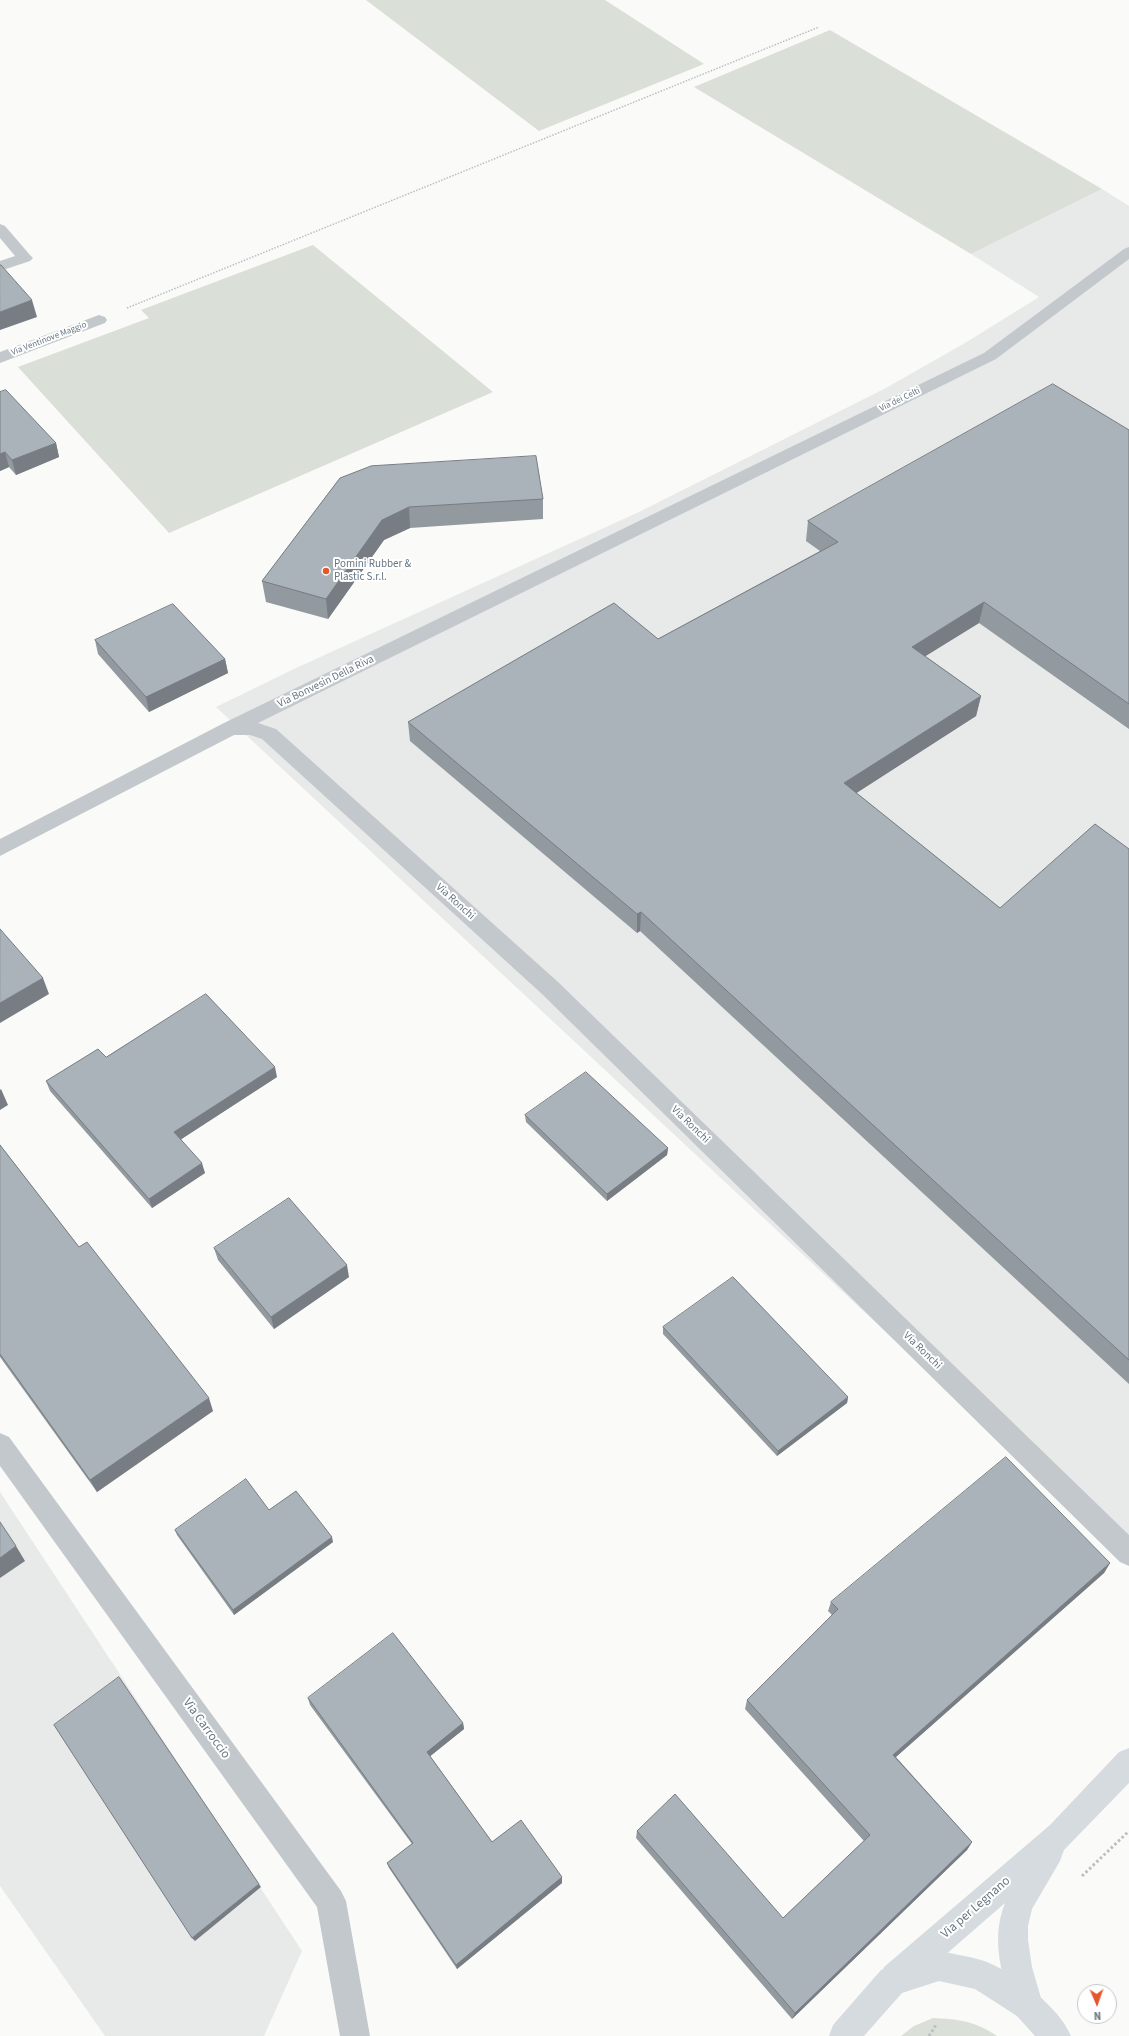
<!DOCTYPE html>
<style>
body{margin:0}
#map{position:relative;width:1129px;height:2036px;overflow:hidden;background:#fafaf8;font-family:"Source Sans 3",sans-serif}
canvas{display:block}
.north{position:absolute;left:1077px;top:1984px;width:40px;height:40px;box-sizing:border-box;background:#fff;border:1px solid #c1c8cd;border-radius:50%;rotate:178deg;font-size:11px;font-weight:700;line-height:16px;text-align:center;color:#657683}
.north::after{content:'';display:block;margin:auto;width:14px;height:18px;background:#e4572e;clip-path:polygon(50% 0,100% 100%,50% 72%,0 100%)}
</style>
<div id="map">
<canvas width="1129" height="2036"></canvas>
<div class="north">N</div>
</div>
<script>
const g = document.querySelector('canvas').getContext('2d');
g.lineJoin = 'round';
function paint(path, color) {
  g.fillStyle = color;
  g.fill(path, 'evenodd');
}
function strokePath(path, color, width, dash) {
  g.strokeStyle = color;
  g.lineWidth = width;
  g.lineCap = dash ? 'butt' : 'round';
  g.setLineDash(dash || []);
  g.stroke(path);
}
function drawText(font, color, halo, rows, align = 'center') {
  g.font = font + ' "Source Sans 3",sans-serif';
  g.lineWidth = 4;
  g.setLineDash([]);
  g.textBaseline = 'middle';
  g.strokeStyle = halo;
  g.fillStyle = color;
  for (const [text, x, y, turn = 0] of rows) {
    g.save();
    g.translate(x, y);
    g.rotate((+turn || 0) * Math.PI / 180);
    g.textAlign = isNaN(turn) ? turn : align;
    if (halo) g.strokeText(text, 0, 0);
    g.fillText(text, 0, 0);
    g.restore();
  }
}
const built = new Path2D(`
 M1102 189 1129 206V1559L216 707 296 668 639 512 884 389 965 343 1039 297 971 254Z
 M0 1492 302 1951 264 2036H105L0 1886Z`);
const green = new Path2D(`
 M366 0H605L704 64 539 131Z
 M830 30 1102 189 971 254 694 87Z
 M313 245 493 392 169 533 18 367 149 318 141 310Z
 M933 2018C958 2019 975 2021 997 2036H901L914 2026Z`);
const pathFar1 = new Path2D(`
 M127 308 819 27`);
const path = new Path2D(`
 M1082 1876 1129 1831
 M929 2036 936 2025`);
const street = new Path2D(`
 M0 224 5 226 30 255 33 258 30 261 0 271V261L15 256 0 238Z
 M1129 247V259L996 359 258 723 276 729 558 982 1129 1535V1566L1120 1562 542 994 262 739 250 735H234L0 856V839L224 723 984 353 1124 249Z
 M99 315 105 317 107 320 105 323 0 363V352Z
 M0 1433 9 1437 341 1891 346 1901 370 2036H340L317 1907 0 1466Z`);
const secondary = new Path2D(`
 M1129 1748V1783L1064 1850 1060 1861 1032 1909 1028 1926V1940L1032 1967 1043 2005 1039 2016 1028 2020 1017 2016C1002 1980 990 1940 1005 1903L906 1989 895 1993 884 1989 880 1978 884 1967 1050 1825 1119 1752Z`);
const primary = new Path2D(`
 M939 1951C953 1954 968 1956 981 1960 1011 1969 1060 2008 1071 2036H1035L1017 2016 975 1989 939 1981 902 1993 864 2036H829L833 2025 881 1970Z`);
const wall = new Path2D(`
 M0 392 56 443 59 457 16 475 9 467 0 471Z
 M1129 430V729L979 623 925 656 981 696 976 716 856 793 1000 908 1129 849V1384L640 931 637 933 410 741 408 722 658 639 820 551 806 541 808 521Z
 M340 478 543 499V519L410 528 384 540 328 619 266 602 262 581Z
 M95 640 225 659 228 673 149 712 98 654Z
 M106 1057 277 1077 181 1139 205 1173 152 1208 50 1091 46 1081Z
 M525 1115 668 1148 667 1155 607 1201 526 1122Z
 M0 1145 79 1247 213 1411 97 1492 0 1357Z
 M214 1248 349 1277 274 1329 218 1260Z
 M663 1327 848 1397 847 1403 777 1456 663 1334Z
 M269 1510 333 1542 234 1615 177 1535 175 1530Z
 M1110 1563 1104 1573 896 1757 972 1842 967 1850 792 2019 636 1838 637 1831 783 1918 864 1841 745 1709 747 1700 832 1615 828 1611 831 1602Z
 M308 1698 463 1723 464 1729 430 1756 492 1842 562 1883 457 1969 389 1868 387 1863 412 1844 310 1705Z`);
const shadedWall = new Path2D(`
 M32 300 37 317 0 330V312Z
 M56 443 59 457 16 475 12 460Z
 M5 452 9 467 0 471V454Z
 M409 507 410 528 384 540 328 619 326 599 382 520Z
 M984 602 979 623 908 667 912 647Z
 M225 659 228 673 149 712 146 697Z
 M981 696 976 716 841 803 844 783Z
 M641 912 640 931 637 933V914Z
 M43 978 49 994 0 1023V1003Z
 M275 1067 277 1077 177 1142 174 1132Z
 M1 1089 8 1105 0 1110V1090Z
 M668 1148 667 1155 607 1201V1194Z
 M202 1163 205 1173 152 1208 149 1199Z
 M347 1265 349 1277 274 1329 271 1317Z
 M848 1397 847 1403 777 1456 778 1451Z
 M209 1398 213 1411 97 1492 90 1480Z
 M332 1537 333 1542 234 1615 233 1610Z
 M16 1546 25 1561 0 1578V1558Z
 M1110 1563 1104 1573 889 1763 893 1755Z
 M463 1723 464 1729 428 1758 427 1752Z
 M972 1842 967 1850 792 2019 795 2013Z
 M562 1877V1883L457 1969 456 1965Z
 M259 1884 261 1887 195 1941 192 1938Z`);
const building = new Path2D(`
 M0 265H1L32 300 0 312Z
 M1053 384 1129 430V704L984 602 912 647 981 696 844 783 1000 908 1095 824 1129 849V1360L641 912 637 914 408 722 614 603 658 639 838 542 808 521Z
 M6 390 56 443 12 460 5 452 0 454V392Z
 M536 456 543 499 409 507 382 520 326 599 262 581 340 478 371 466Z
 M173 604 225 659 146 697 95 640Z
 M0 929 43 978 0 1003Z
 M206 994 275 1067 174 1132 202 1163 149 1199 46 1081 98 1049 106 1057Z
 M586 1072 668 1148 607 1194 525 1115Z
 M0 1145 79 1247 87 1242 209 1398 90 1480 0 1354Z
 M289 1198 347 1265 271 1317 214 1248Z
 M733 1277 848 1397 778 1451 663 1327Z
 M1006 1457 1110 1563 893 1755 972 1842 795 2013 637 1831 675 1794 783 1918 870 1835 747 1700 838 1609 831 1602Z
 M246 1479 269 1510 296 1491 332 1537 233 1610 175 1530Z
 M0 1522 16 1546 0 1558Z
 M393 1633 463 1723 427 1752 492 1842 521 1820 562 1877 456 1965 387 1863 413 1843 308 1698Z
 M119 1677 259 1884 192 1938 54 1725Z`);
const markers = [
 [326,571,4,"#e4572e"]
];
const farStreetnames = [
 ["Via Ventinove Maggio",49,339,-21],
 ["Via dei Celti",900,400,-26]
];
const poiNames = [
 ["Pomini Rubber &",334,565],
 ["Plastic S.r.l.",334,578]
];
const streetNames = [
 ["Via Bonvesin Della Riva",326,682,-26],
 ["Via Ronchi",455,902,42],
 ["Via Ronchi",690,1125,44],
 ["Via Ronchi",922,1351,44]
];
const nearStreetnames = [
 ["Via Carroccio",206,1729,54],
 ["Via per Legnano",976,1908,-41]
];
paint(built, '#e8e9e9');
paint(green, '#dadfd7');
strokePath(pathFar1, '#bbbfc2', 1.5, [1.5, 1.5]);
strokePath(path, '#bbbfc2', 3, [2.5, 2.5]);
paint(street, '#c3c8cc');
paint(secondary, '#d6dbdf');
paint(primary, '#d6dbdf');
paint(wall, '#929a9f');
paint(shadedWall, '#777d82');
paint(building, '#aab3b9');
strokePath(building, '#777d82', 1);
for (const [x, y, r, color] of markers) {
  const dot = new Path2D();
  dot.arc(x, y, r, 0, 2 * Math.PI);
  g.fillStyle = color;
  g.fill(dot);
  strokePath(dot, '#fff', 1.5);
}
drawText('9px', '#657683', '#fff', farStreetnames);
drawText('11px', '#657683', '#fff', poiNames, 'left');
drawText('11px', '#657683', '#fff', streetNames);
drawText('13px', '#657683', '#fff', nearStreetnames);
</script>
